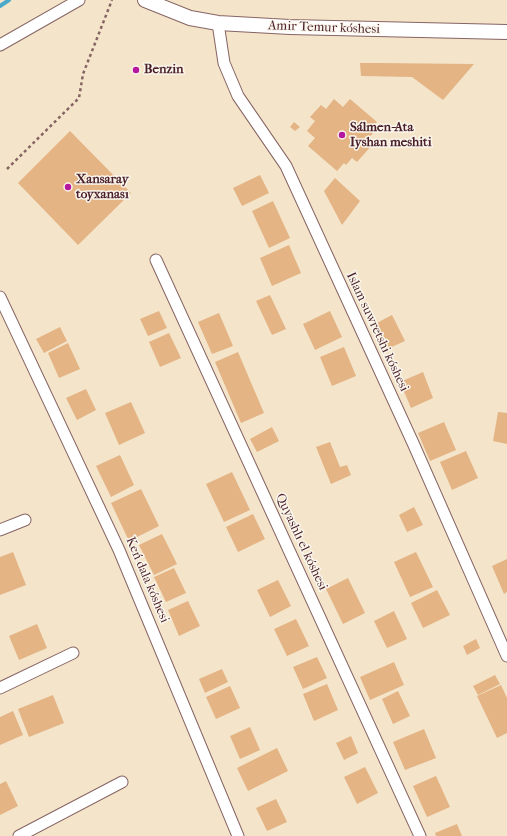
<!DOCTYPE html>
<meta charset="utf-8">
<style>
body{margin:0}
canvas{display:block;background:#f4e4ca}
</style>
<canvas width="507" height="836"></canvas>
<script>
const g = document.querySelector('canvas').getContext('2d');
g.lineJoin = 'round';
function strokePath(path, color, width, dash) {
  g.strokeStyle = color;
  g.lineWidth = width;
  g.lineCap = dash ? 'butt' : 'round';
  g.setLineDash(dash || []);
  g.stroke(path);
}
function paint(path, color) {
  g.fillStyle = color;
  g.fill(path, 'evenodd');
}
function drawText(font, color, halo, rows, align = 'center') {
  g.font = font + ' "IM FELL French Canon",serif';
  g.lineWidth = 3;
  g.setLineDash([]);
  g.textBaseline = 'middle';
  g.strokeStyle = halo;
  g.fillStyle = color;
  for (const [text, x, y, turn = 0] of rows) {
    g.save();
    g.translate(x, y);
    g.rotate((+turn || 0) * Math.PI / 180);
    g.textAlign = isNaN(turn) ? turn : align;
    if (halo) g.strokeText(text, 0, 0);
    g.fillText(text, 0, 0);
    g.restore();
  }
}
const stream = new Path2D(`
 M0 6 9 0`);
const building = new Path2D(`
 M360 63H378L474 64 443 100 412 77 361 76Z
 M334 99 343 107 350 99 377 122 370 130 373 133 368 139 373 144 357 162 352 158 346 165 344 163 337 171 308 146 315 138 307 131 315 121 310 117 321 105 326 109Z
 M294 122 300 127 295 131 290 127Z
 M70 131 131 193 78 245 18 183Z
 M260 175 269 193 242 206 233 188Z
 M335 178 360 201 342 225 324 191Z
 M273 201 290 238 269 248 252 211Z
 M289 245 301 273 272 286 260 258Z
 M270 295 286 329 272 335 256 301Z
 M159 311 167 328 148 336 140 319Z
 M330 311 342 337 315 350 303 324Z
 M219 313 233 346 212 354 198 322Z
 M392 315 405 341 385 350 373 325Z
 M60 327 67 341 44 353 36 339Z
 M169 333 181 358 160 367 149 342Z
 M68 343 80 369 59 378 48 353Z
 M344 347 356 376 332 386 320 357Z
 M238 352 264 413 241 423 215 362Z
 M423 372 433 398 411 408 400 382Z
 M86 389 96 410 77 420 66 398Z
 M131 402 145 433 119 445 105 413Z
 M498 412 507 413V444L493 441Z
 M444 422 456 450 430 461 418 433Z
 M272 427 279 441 257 452 250 439Z
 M330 442 340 467 347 465 351 475 331 484 316 447Z
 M466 451 478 478 452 490 440 462Z
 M120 455 134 485 111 497 96 466Z
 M232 472 250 510 224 522 206 484Z
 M141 489 159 526 129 541 111 503Z
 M414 507 423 525 407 532 399 515Z
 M253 514 265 539 238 552 226 527Z
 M162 534 177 564 154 575 139 545Z
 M13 552 26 585 0 595V557Z
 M416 552 433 587 410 597 394 562Z
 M507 559V592L504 594 492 566Z
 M174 568 186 593 166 602 154 577Z
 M348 578 365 613 343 624 326 589Z
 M278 580 291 606 270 617 257 590Z
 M437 590 450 615 423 628 411 603Z
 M188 601 200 626 179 636 168 610Z
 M394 611 407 639 387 648 374 621Z
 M296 619 309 646 287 656 274 629Z
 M37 624 47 648 19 660 9 636Z
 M476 639 480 648 467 655 463 646Z
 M317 657 327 678 303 689 293 667Z
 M394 662 404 685 370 700 360 677Z
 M222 669 228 682 205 693 199 679Z
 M495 675 500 684 478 695 473 686Z
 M327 684 338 710 314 721 303 694Z
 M501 685 507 698V733L497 738 477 696Z
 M230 686 240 708 216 719 206 697Z
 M398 691 410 716 393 724 382 699Z
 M53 695 64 723 29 737 18 709Z
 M13 711 23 735 0 745V717Z
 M250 727 260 750 240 759 230 736Z
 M424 729 436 758 405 770 393 742Z
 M351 736 358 753 344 760 336 743Z
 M277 748 288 771 248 791 237 768Z
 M365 767 378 793 357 804 344 777Z
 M436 776 450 807 427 817 413 786Z
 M6 781 18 806 0 815V784Z
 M276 799 287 822 267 831 256 808Z
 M457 824 462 836H436L435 833Z`);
const path = new Path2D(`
 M7 169 79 98 83 74 112 0`);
const minor = new Path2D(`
 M218 23 224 63 238 96 286 166 413 443 507 656
 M0 45 79 0
 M156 260 420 836
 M0 297 119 550 238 836
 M0 530 25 520
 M0 688 73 653
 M19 836 122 782`);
const tertiary = new Path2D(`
 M145 0 190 18 218 23 290 27 507 32`);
const markers = [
 [136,70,4,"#b5179e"],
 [342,135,4,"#b5179e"],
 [68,187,4,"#b5179e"]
];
const streetNames = [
 ["Amir Temur kóshesi",324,28,2],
 ["Islam suwretshi kóshesi",377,332,65],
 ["Quyashlı el kóshesi",301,542,65],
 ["Keń dala kóshesi",147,580,67]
];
const poiNames = [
 ["Benzin",144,70],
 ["Sálmen-Ata",350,128],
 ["Iyshan meshiti",350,143],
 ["Xansaray",76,180],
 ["toyxanası",76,195]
];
strokePath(stream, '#4ba9ca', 4);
paint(building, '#e4b484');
strokePath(minor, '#866463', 13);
strokePath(tertiary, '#866463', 16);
strokePath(path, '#866463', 2.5, [3, 3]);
strokePath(minor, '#fff', 11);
strokePath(tertiary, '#fff', 14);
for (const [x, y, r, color] of markers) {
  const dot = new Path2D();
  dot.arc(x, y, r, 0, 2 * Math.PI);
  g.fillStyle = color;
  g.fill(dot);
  strokePath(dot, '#fbf7ec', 1.5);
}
drawText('13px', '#4a1f2b', '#fbf7ec', streetNames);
drawText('bold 13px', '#4a1f2b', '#fbf7ec', poiNames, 'left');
</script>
